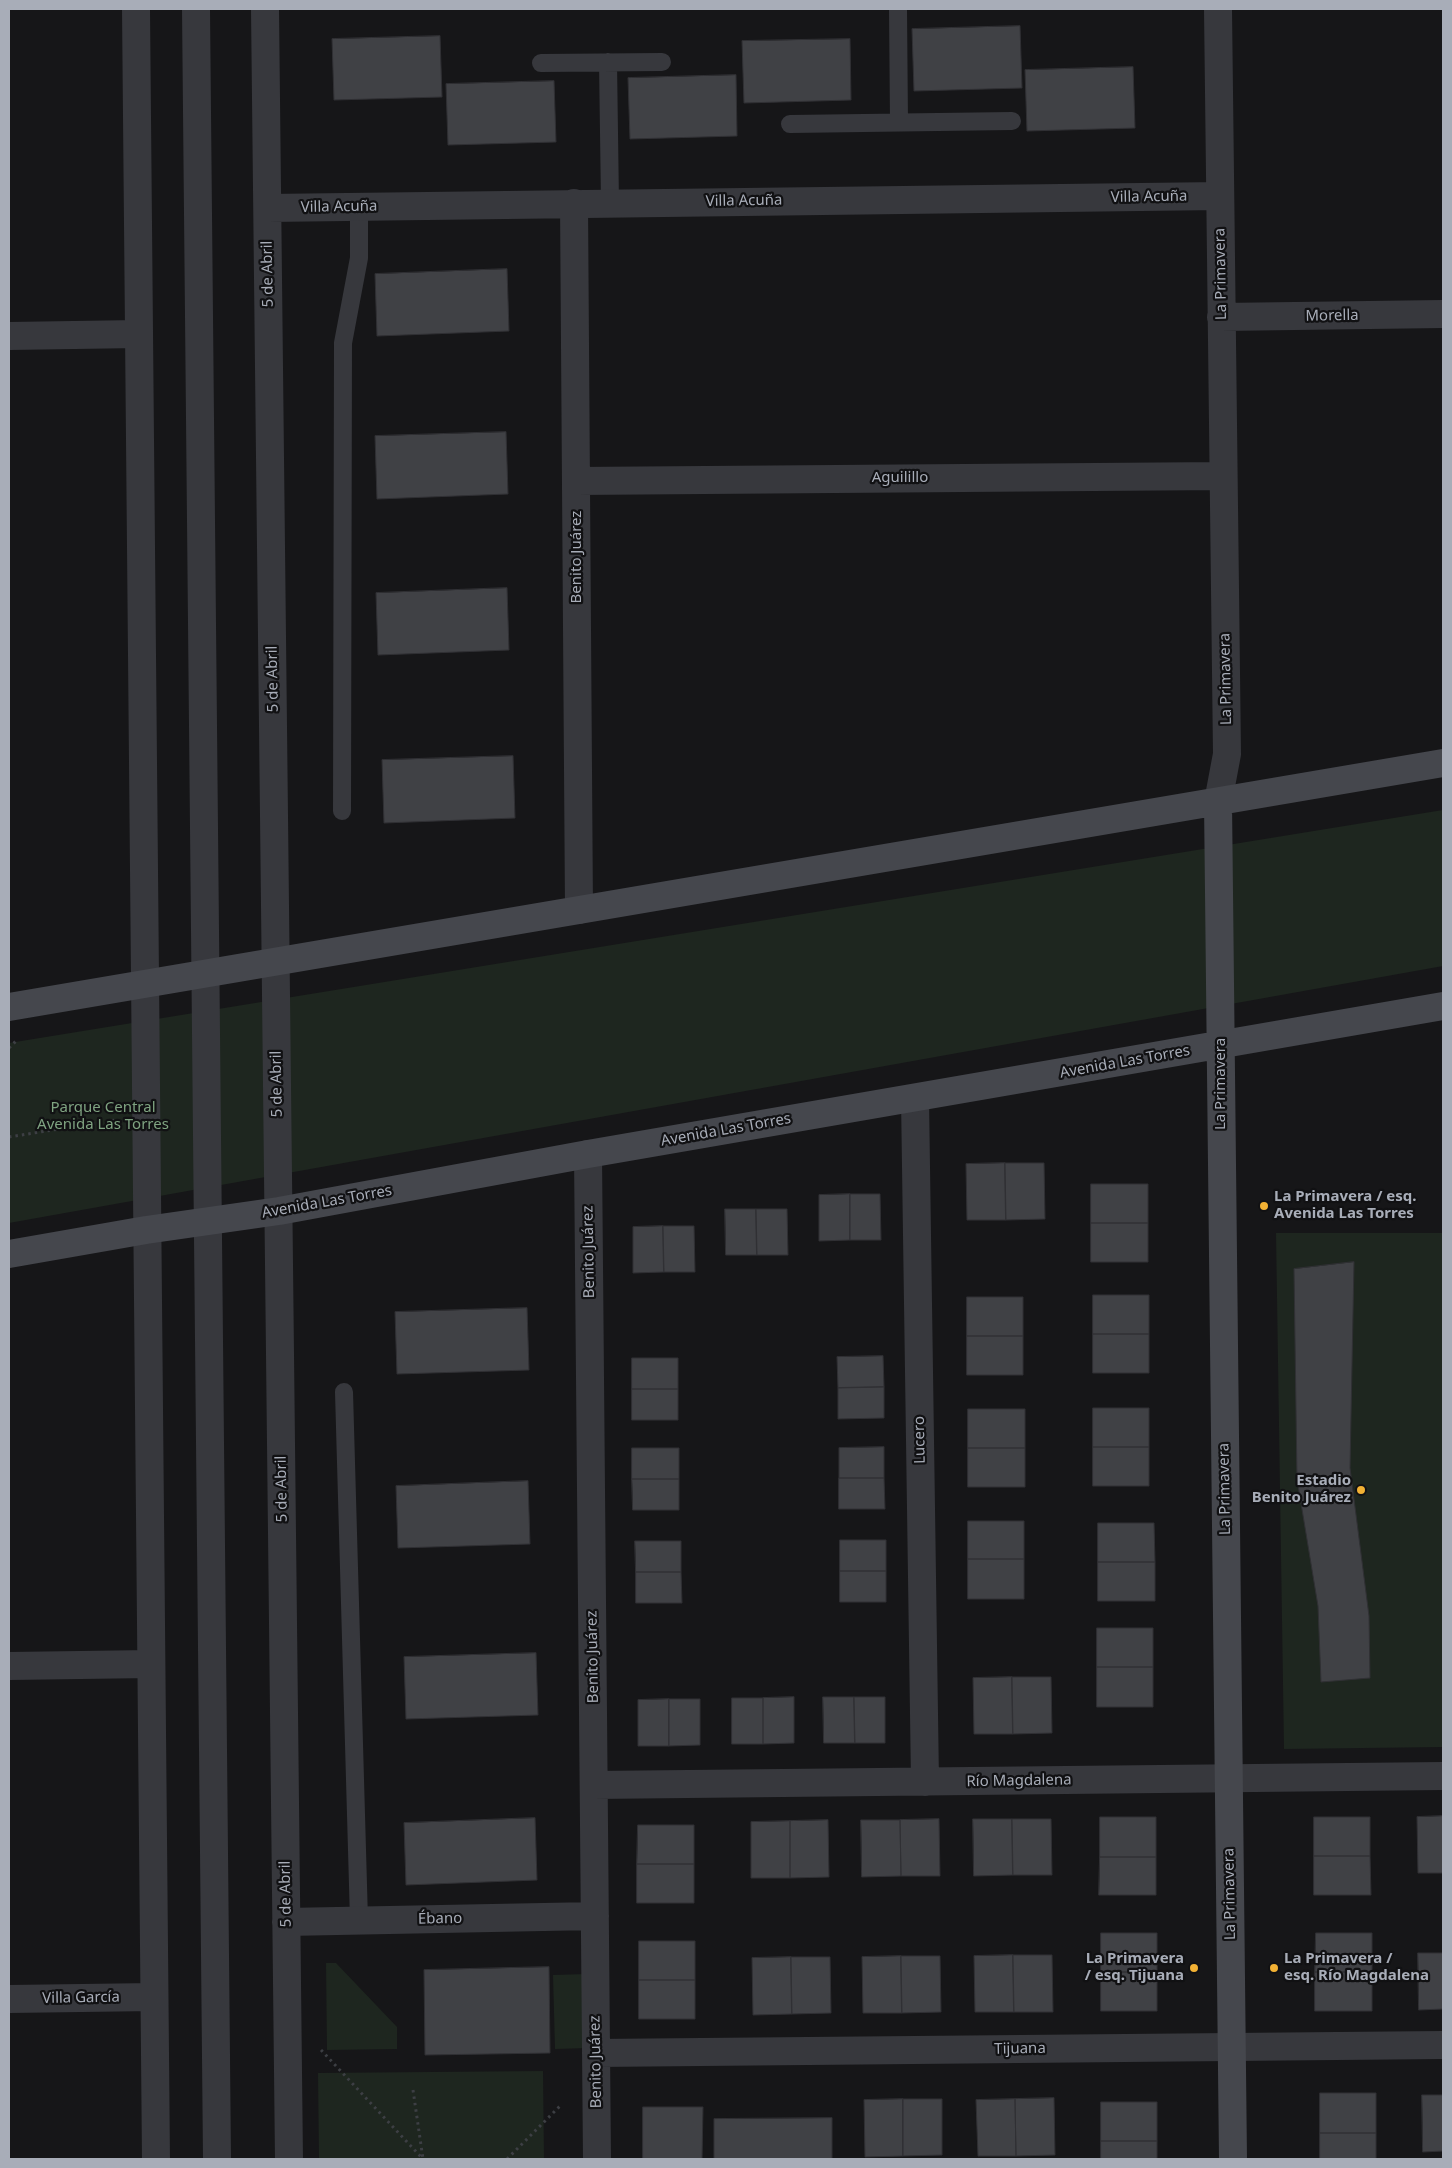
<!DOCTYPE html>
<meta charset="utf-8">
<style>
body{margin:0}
#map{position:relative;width:1452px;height:2168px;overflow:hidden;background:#161618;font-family:"Noto Sans",sans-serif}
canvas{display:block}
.frame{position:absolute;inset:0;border:10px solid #a8adb8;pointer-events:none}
</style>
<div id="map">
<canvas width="1452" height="2168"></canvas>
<div class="frame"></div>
</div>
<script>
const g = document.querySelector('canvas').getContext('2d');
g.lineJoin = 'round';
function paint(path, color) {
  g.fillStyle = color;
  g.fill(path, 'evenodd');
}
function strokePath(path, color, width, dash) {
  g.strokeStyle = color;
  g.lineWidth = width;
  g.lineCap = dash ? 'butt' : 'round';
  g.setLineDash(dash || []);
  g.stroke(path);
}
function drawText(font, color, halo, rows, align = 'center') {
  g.font = font + ' "Noto Sans",sans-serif';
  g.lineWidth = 4.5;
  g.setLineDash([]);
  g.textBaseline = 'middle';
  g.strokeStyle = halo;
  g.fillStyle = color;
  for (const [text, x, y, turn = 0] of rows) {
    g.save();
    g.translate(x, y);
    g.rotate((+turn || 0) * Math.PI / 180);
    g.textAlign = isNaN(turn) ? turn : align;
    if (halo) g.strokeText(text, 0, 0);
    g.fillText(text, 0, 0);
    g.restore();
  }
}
const green = new Path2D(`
 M1443 810V966L9 1223V1043Z
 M1276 1233H1443V1747L1284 1749Z
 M326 1963H336L397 2027V2049L327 2050Z
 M587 1974 588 2048 555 2049 553 1975Z
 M543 2071 544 2159H319L318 2073Z`);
const building = new Path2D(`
 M1020 26 1022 88 914 91 912 29Z
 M440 36 442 97 334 100 332 39Z
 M850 39 851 100 744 103 742 41Z
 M1133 67 1135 128 1027 131 1025 70Z
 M736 75 737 136 630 139 628 78Z
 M554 81 556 142 448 145 446 84Z
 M507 269 509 331 377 336 375 274Z
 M506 432 508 494 377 499 375 436Z
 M507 588 509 650 378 655 376 593Z
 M513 756 515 818 384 823 382 760Z
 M1005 1163H1044L1045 1219 1006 1220Z
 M1005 1163 1006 1220H967L966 1164Z
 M1091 1184H1148V1223H1091Z
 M850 1194V1240L819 1241V1195Z
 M850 1194H880L881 1240H850Z
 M725 1209H756L757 1255H726Z
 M756 1209H787L788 1255H757Z
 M1091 1223H1148V1262H1091Z
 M663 1226 664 1272 633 1273V1227Z
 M663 1226H694L695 1272H664Z
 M1354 1262 1350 1468 1369 1616 1370 1678 1321 1682 1318 1606 1297 1479 1294 1269Z
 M1093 1295H1149V1334H1093Z
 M967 1297H1023V1336H967Z
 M527 1308 529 1370 397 1374 395 1312Z
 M1093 1334H1149V1373H1093Z
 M967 1336H1023V1375H967Z
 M883 1356 884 1387 838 1388 837 1357Z
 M632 1358H678V1389H632Z
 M884 1387V1418L838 1419V1388Z
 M632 1389H678V1420H632Z
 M1093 1408H1149V1447H1093Z
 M968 1409H1025V1448H968Z
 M884 1447V1478H839V1448Z
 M1093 1447H1149V1486H1093Z
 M632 1448H679V1479H632Z
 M968 1448H1025V1487H968Z
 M839 1478H884L885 1509H839Z
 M632 1479H679V1510H633Z
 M528 1481 530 1544 398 1548 396 1486Z
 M968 1521H1024V1559H968Z
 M1098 1523H1154L1155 1562H1098Z
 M840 1540H886V1571H840Z
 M635 1541H681V1572H636Z
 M968 1559H1024V1599H968Z
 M1098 1562H1155V1601H1098Z
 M840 1571H886V1602H840Z
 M636 1572H681L682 1603H636Z
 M1097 1628H1153V1667H1097Z
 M536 1653 538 1715 406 1719 404 1657Z
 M1097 1667H1153V1707H1097Z
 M1012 1677H1051L1052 1733 1013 1734Z
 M1012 1677 1013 1734H974L973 1678Z
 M794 1697V1743L763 1744V1698Z
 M823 1697H854L855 1743H824Z
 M854 1697H885V1743H855Z
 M732 1698H763V1744H732Z
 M669 1699V1746H638V1700Z
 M669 1699H700V1745L669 1746Z
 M1443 1816V1873H1418L1417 1817Z
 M1100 1817H1156V1857H1100Z
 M1314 1817H1370V1856H1314Z
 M535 1818 537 1880 406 1885 404 1823Z
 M939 1819 940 1876H901L900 1820Z
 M973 1819H1012L1013 1875 974 1876Z
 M1012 1819H1051L1052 1875H1013Z
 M828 1820 829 1877 790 1878V1821Z
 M861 1820H900L901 1876 862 1877Z
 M790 1821V1878H751V1822Z
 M638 1825H694V1864H637Z
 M1314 1856H1370L1371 1895H1314Z
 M1100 1857H1156V1895H1099Z
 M637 1864H694V1903H637Z
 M1101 1933H1157V1972H1101Z
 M1316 1933H1372V1972H1315Z
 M639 1941H695V1980H639Z
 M1418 1953H1443V2009L1419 2010Z
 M1013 1955H1052L1053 2012H1014Z
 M1013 1955 1014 2012H975L974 1956Z
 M901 1956H940L941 2012 902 2013Z
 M901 1956 902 2013H863L862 1957Z
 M791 1957H830L831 2013 792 2014Z
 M791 1957 792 2014 753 2015 752 1958Z
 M549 1967 550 2053 425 2055 424 1970Z
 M1101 1972H1157V2011H1101Z
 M1315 1972H1372V2011H1315Z
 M639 1980H695V2019H639Z
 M1320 2093H1376V2133H1320Z
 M1422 2095H1443V2151L1423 2152Z
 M1054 2098 1055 2155 1016 2156 1015 2099Z
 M903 2099V2156L865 2157 864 2100Z
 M903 2099H942V2155L903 2156Z
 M1015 2099 1016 2156H978L976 2100Z
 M1101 2102H1157V2141H1101Z
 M643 2107H703L702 2159H643Z
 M832 2118V2159H714V2119Z
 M1320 2133H1376V2159H1320Z
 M1101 2141H1157V2159H1101Z`);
const path = new Path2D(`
 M9 1048 16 1041
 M9 1137 115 1120
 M321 2050 423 2159
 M413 2090 423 2159
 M507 2159 562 2104`);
const lane = new Path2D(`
 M898 9 899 122
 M608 62 610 203
 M541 63 662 62
 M790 124 1012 121
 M342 811 343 343 359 258V207
 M344 1392 359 1920`);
const street = new Path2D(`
 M136 9 156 2159
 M196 9 217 2159
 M265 9 289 2159
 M574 203 579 910
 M268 208 1220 196
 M1221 317 1443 314
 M9 336 139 334
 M576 481 1223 476
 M1218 802 1227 754 1218 9
 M915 1098 925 1782
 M588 1154 597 2159
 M9 1666 151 1664
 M594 1785 1443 1776
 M286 1922 595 1916
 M9 1999 154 1997
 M596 2053 1443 2045`);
const secondary = new Path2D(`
 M1218 802 1233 2159
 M9 1007 1443 763
 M9 1254 146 1230 279 1211 588 1154 1443 1006`);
const markers = [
 [1264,1206,5,"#f2b134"],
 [1361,1490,5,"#f2b134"],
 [1194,1968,5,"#f2b134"],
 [1274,1968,5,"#f2b134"]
];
const streetNames = [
 ["Villa Acuña",1149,197,-1],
 ["Villa Acuña",744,201,-1],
 ["Villa Acuña",339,207,-1],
 ["5 de Abril",268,274,-91],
 ["La Primavera",1221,274,-91],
 ["Morella",1332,316,-1],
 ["Aguilillo",900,478],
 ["Benito Juárez",577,557,-90],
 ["5 de Abril",273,679,-91],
 ["La Primavera",1226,679,-91],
 ["Avenida Las Torres",1125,1062,-10],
 ["5 de Abril",277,1084,-91],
 ["La Primavera",1221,1084,-90],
 ["Avenida Las Torres",726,1130,-10],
 ["Avenida Las Torres",327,1202,-10],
 ["Benito Juárez",589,1252,-91],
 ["Lucero",920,1440,-91],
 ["5 de Abril",282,1489,-91],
 ["La Primavera",1225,1489,-91],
 ["Benito Juárez",593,1657,-91],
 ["Río Magdalena",1019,1781,-1],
 ["5 de Abril",286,1894,-91],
 ["La Primavera",1230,1894,-91],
 ["Ébano",440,1919,-1],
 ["Villa García",81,1998,-1],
 ["Tijuana",1020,2049,-1],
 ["Benito Juárez",596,2062,-91]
];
const parkNames = [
 ["Parque Central",103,1108],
 ["Avenida Las Torres",103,1125]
];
const poiNames = [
 ["La Primavera / esq.",1274,1197],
 ["Avenida Las Torres",1274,1214],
 ["Estadio",1351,1481,"right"],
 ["Benito Juárez",1351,1498,"right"],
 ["La Primavera",1184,1959,"right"],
 ["/ esq. Tijuana",1184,1976,"right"],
 ["La Primavera /",1284,1959],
 ["esq. Río Magdalena",1284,1976]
];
paint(green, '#1e261f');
paint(building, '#404145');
strokePath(building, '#303034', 1);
strokePath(path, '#3d3f44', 3, [2.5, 4]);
strokePath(lane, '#37383d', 18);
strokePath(street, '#37383d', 28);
strokePath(secondary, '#45474d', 28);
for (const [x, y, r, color] of markers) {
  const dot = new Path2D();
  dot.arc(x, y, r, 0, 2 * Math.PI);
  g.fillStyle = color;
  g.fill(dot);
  strokePath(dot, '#111113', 2);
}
drawText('15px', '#a8adb8', '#111113', streetNames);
drawText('15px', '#7fa381', '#111113', parkNames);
drawText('bold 15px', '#a8adb8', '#111113', poiNames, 'left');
</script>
